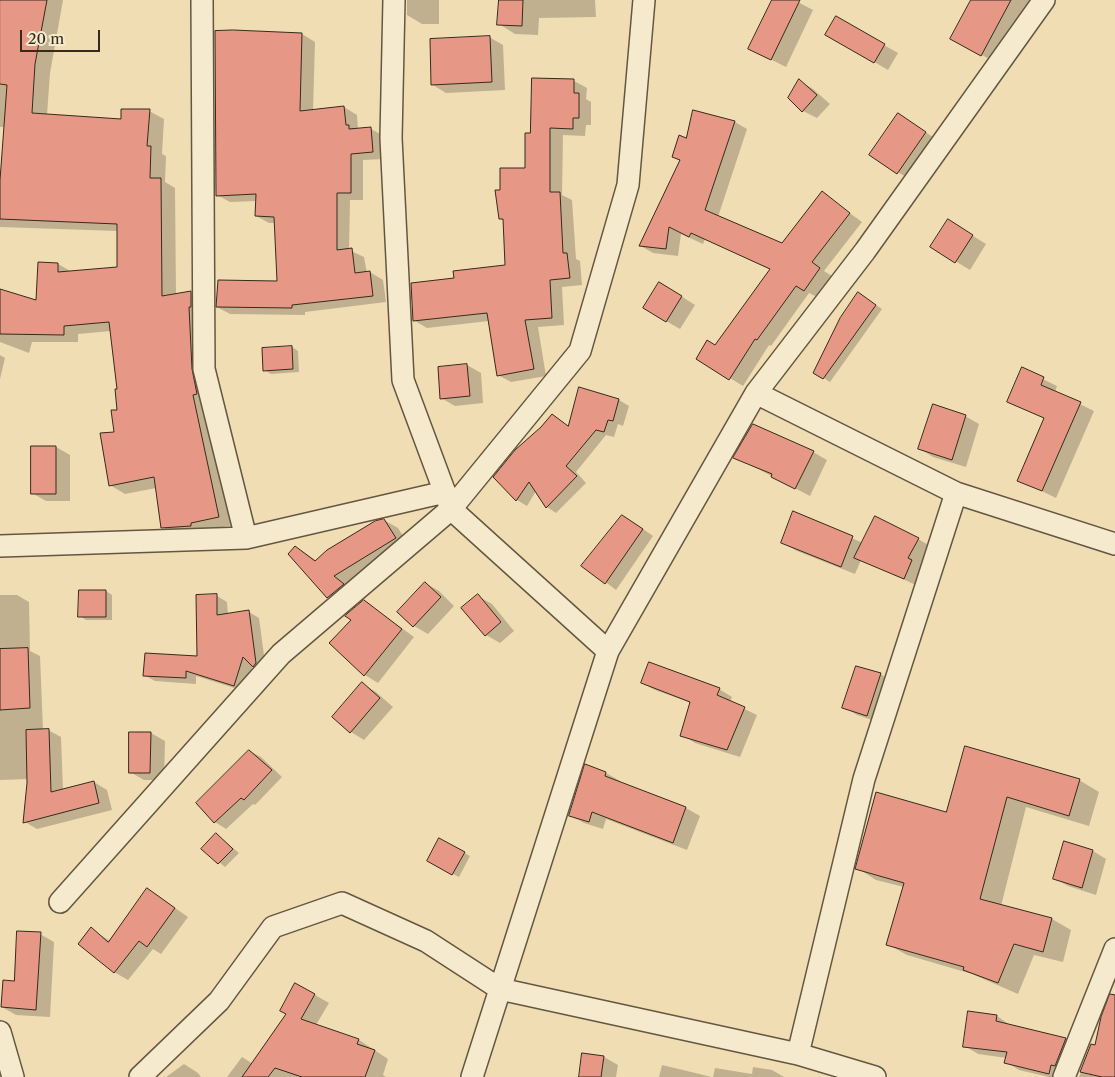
<!DOCTYPE html>
<style>
body{margin:0}
#map{position:relative;width:1115px;height:1077px;overflow:hidden;background:#f0ddb3;font-family:"Libre Caslon Text",serif}
canvas{display:block}
.scale{position:absolute;left:20px;top:30px;width:80px;height:22px;box-sizing:border-box;border:2px solid #352a1c;border-top:0;padding-left:6px;font-size:15px;line-height:18px;white-space:nowrap;color:#352a1c;-webkit-text-stroke:4px #f5e9ce;paint-order:stroke}
</style>
<div id="map">
<canvas width="1115" height="1077"></canvas>
<div class="scale">20 m</div>
</div>
<script>
const g = document.querySelector('canvas').getContext('2d');
g.lineJoin = 'round';
function paint(path, color) {
  g.fillStyle = color;
  g.fill(path, 'evenodd');
}
function strokePath(path, color, width, dash) {
  g.strokeStyle = color;
  g.lineWidth = width;
  g.lineCap = dash ? 'butt' : 'round';
  g.setLineDash(dash || []);
  g.stroke(path);
}
const shadow = new Path2D(`
 M0 0H63L50 73 47 115 122 120 149 111 164 119 162 154 166 156 165 182 175 188 176 295 191 293 206 301 233 525 178 536 162 527 156 488 125 494 110 485 119 411V390L111 331 78 334V342H32L29 353 0 342V302H37L58 264 72 272 119 268 118 231 0 227V181L5 127H0Z
 M407 0H439V24H422L407 15Z
 M500 0H595L596 17 539 18 538 35 515 34 499 24Z
 M773 0H794L813 10 786 67 764 56Z
 M973 0H1037L995 62 965 46Z
 M836 18 898 53 888 70 827 34Z
 M302 34 315 42 313 111 344 107 357 115 358 130 371 129 384 136 385 159 363 160V200H350L349 250 364 257 367 273 370 272 383 280 386 302 305 312V315L230 314 217 307 278 282 276 223H269L256 216 257 201 230 202 217 195Z
 M489 37 503 45 505 90 446 93 433 85Z
 M574 81 587 88 586 99 591 102V125H586L585 136 563 135 562 195 572 200 576 259 580 261 582 285 562 287 564 325 538 327 546 376 511 382 498 375 489 321 427 328 415 321 455 279 506 266 504 221 500 218 501 191 526 169 531 134Z
 M800 81 813 89 830 104 817 118 803 111Z
 M898 114 939 141 912 181 871 155Z
 M735 122 747 129 718 217 782 245 822 193 862 222 824 271 832 276 817 297 809 293 771 346 769 345 743 386 697 358 715 346 771 270 705 239 703 244 681 234 678 256 653 253 641 246 681 161 673 157 687 139Z
 M962 229 986 244 970 270 932 247Z
 M673 291 695 305 680 329 666 321Z
 M864 297 882 309 830 382 814 372Z
 M292 347 298 351 299 372 271 374 264 370Z
 M0 355 5 358 0 379Z
 M467 365 481 373 483 403 455 406 441 398Z
 M1022 369 1057 386 1055 392 1094 411 1056 498 1019 480 1045 419 1009 401Z
 M619 400 629 406 623 426 618 424 614 437 606 435 576 472 586 483 556 513 547 507 536 491 527 506 517 500 495 477 552 415 569 427Z
 M965 416 979 424 966 467 933 457 920 449Z
 M56 447 70 455V501H46L32 493Z
 M813 452 827 460 810 496 735 457Z
 M794 513 863 543 918 539 932 547 918 586 861 560 855 574 797 551 783 543Z
 M384 520 398 528 409 546 346 584 357 592 342 605 328 597 290 554 296 547 317 561Z
 M633 522 653 536 616 590 583 565Z
 M425 583 439 591 454 606 428 634 414 626 399 611Z
 M106 591 112 595V620H86L80 616Z
 M0 595H17L29 602 30 651 40 656 43 730H48L61 737 63 790 94 782 107 790 112 810 37 829 25 822 29 779 0 780Z
 M217 596 227 602 228 615 249 612 259 618 266 670 264 672 253 665 244 691 196 676V684L155 681 144 675 198 657Z
 M478 596 492 604 514 631 500 643 486 635 463 608Z
 M364 601 414 637 378 683 365 675 331 643 353 620Z
 M880 674 894 682 881 723 857 715 844 707Z
 M642 683 719 689 732 697 730 702 757 715 740 757 695 743 682 735 691 703 655 690Z
 M363 684 376 692 393 707 364 740 351 732Z
 M131 733H151L165 741 164 780H144L130 772Z
 M966 748 1079 780 1099 792 1089 826 1026 807 1001 906 1052 919 1071 930 1063 962 1034 955 1018 994 972 974 907 955 887 944 904 887 876 880 857 868 947 814Z
 M250 751 261 757 282 777 255 805 253 804 226 829 215 822 197 803Z
 M586 766 606 773 620 781 619 783 686 808 700 816 687 850 606 819 603 829 584 823 570 815Z
 M216 834 239 853 225 867 203 849Z
 M440 839 470 856 459 877 435 865Z
 M1065 843 1093 851 1106 859 1096 895 1068 886 1054 878Z
 M148 889 188 917 161 954 153 949 128 980 114 972 91 929 110 941Z
 M40 934 54 942 50 1017 16 1015 2 1007Z
 M315 995 329 1003 316 1025 359 1040 388 1059 383 1075 386 1077H227L242 1057 253 1064Z
 M997 1016 1010 1025 1066 1039 1079 1047 1068 1077H1049L1019 1070 1006 1062 1007 1058 978 1054 965 1046Z
 M1115 1031V1077H1079L1092 1045 1095 1046Z
 M584 1054 604 1057 618 1065 616 1077H580Z
 M184 1064 198 1073 201 1077H166Z
 M662 1065 712 1077H659Z
 M753 1067 772 1070 784 1077H713L715 1068 752 1074Z`);
const building = new Path2D(`
 M0 0H47L35 64 32 113 121 119V109H150L147 146H151L150 178H161L162 296 191 291V307H189L192 369 197 394 193 395 219 517 191 523V526L161 528 154 477 109 486 100 433 114 432 111 410H117L115 389H117L109 322 64 326V335L0 334V289L36 300 38 262 58 263V272L117 267V224L0 219V180L7 85 0 84Z
 M499 0H523L522 26 497 25Z
 M772 0H800L771 60 748 49Z
 M971 0H1011L981 56 950 39Z
 M836 16 885 44 874 63 825 35Z
 M233 30 302 33 300 111 344 106 346 125H349V129L371 127 373 152 351 154V193H337V250L352 248 355 273 370 271 373 296 292 305V308L216 307 218 280 277 281 274 217 255 216 256 194 216 196 215 31Z
 M490 36 492 82 431 85 430 39Z
 M532 78 574 79V93H579V118H573V129L550 128V192H560L563 253H567L570 278 550 280 552 318 525 320 534 369 497 376 487 313 413 321 411 283 454 278 453 271 505 265 503 219H499L495 190H500V168H525V133H530Z
 M799 79 817 95 802 112 788 98Z
 M693 110 735 121 705 210 782 243 822 191 850 213 812 262 820 268 804 291 796 286 757 340 755 339 729 380 696 359 707 340 715 345 770 269 691 233 689 237 669 227 666 249 639 246 680 160 672 157 679 135 686 138Z
 M898 113 926 132 897 174 869 155Z
 M948 219 973 235 955 263 930 247Z
 M659 282 682 296 666 322 643 308Z
 M858 292 876 305 823 379 813 373 840 318Z
 M292 346 293 369 263 371 262 348Z
 M467 364 470 396 440 399 438 367Z
 M1022 367 1044 377 1041 385 1081 402 1042 491 1017 481 1044 418 1007 402Z
 M579 387 619 399 613 421 608 420 604 432 596 430 566 466 577 476 546 508 529 482 516 501 493 477 515 450 541 427 552 414 568 426Z
 M933 404 966 415 952 460 918 449Z
 M753 424 814 451 795 489 771 477 772 474 733 458Z
 M31 446H56V494H31Z
 M793 511 853 536 841 567 781 543Z
 M622 515 643 529 605 584 581 566Z
 M875 516 919 538 908 558 912 560 904 579 854 558Z
 M384 519 396 538 334 576 344 584 327 598 288 554 295 546 315 561 327 550 375 521Z
 M425 582 441 597 413 627 397 612Z
 M79 590H106V617H78Z
 M217 594V615L249 610 256 663 253 667 243 657 234 686 186 671V678L143 676 145 653 197 656 196 595Z
 M478 594 501 622 485 636 461 608Z
 M364 600 402 629 364 676 329 643 351 620 345 616Z
 M28 648 30 708 0 710V649Z
 M649 662 720 688 717 695 745 707 727 750 680 736 690 702 641 683Z
 M856 666 881 673 867 716 842 708Z
 M362 682 380 698 350 733 332 717Z
 M49 729 51 792 94 781 99 803 23 823 27 783 26 730Z
 M129 732H151L150 773H129Z
 M965 746 1080 779 1069 816 1007 797 980 899 1052 918 1043 952 1014 944 998 983 963 970 964 967 886 945 904 883 855 869 876 792 946 812Z
 M249 750 272 770 244 800 241 798 214 823 196 803Z
 M585 764 606 772 605 776 686 807 673 843 592 812 589 822 569 816Z
 M216 833 233 849 218 864 201 849Z
 M439 838 465 852 452 875 427 861Z
 M1064 841 1093 850 1082 888 1053 879Z
 M147 888 175 908 147 947 139 941 114 973 78 944 91 927 108 942Z
 M17 931 41 932 36 1010 1 1007 3 980 14 981Z
 M295 983 315 994 301 1019 359 1039 357 1044 375 1050 365 1077H302L275 1068 268 1077H242L286 1014 280 1011Z
 M1110 994 1115 995V1077H1102L1080 1072 1091 1044 1095 1045 1101 1017Z
 M968 1011 997 1015 996 1021 1066 1038 1055 1066 1051 1065 1049 1074 1004 1063 1007 1052 963 1047Z
 M582 1053 604 1056 601 1077H579Z`);
const street = new Path2D(`
 M202 0 204 369 246 538
 M394 0 391 138 403 380 451 509 608 651
 M756 393 956 493 1115 544
 M0 546 246 538 445 492
 M60 902 281 654 451 509 580 351 628 185 644 0
 M0 1032 13 1077
 M798 1054 864 779 956 493
 M140 1077 219 1001 273 927 342 903 426 941 500 989 798 1054 875 1077
 M472 1077 608 651 756 393 865 251 1044 0
 M1064 1077 1115 949`);
paint(shadow, '#0003');
paint(building, '#e79786');
strokePath(building, '#352a1c', 1);
strokePath(street, '#645742', 24);
strokePath(street, '#f5e9ce', 21);
</script>
